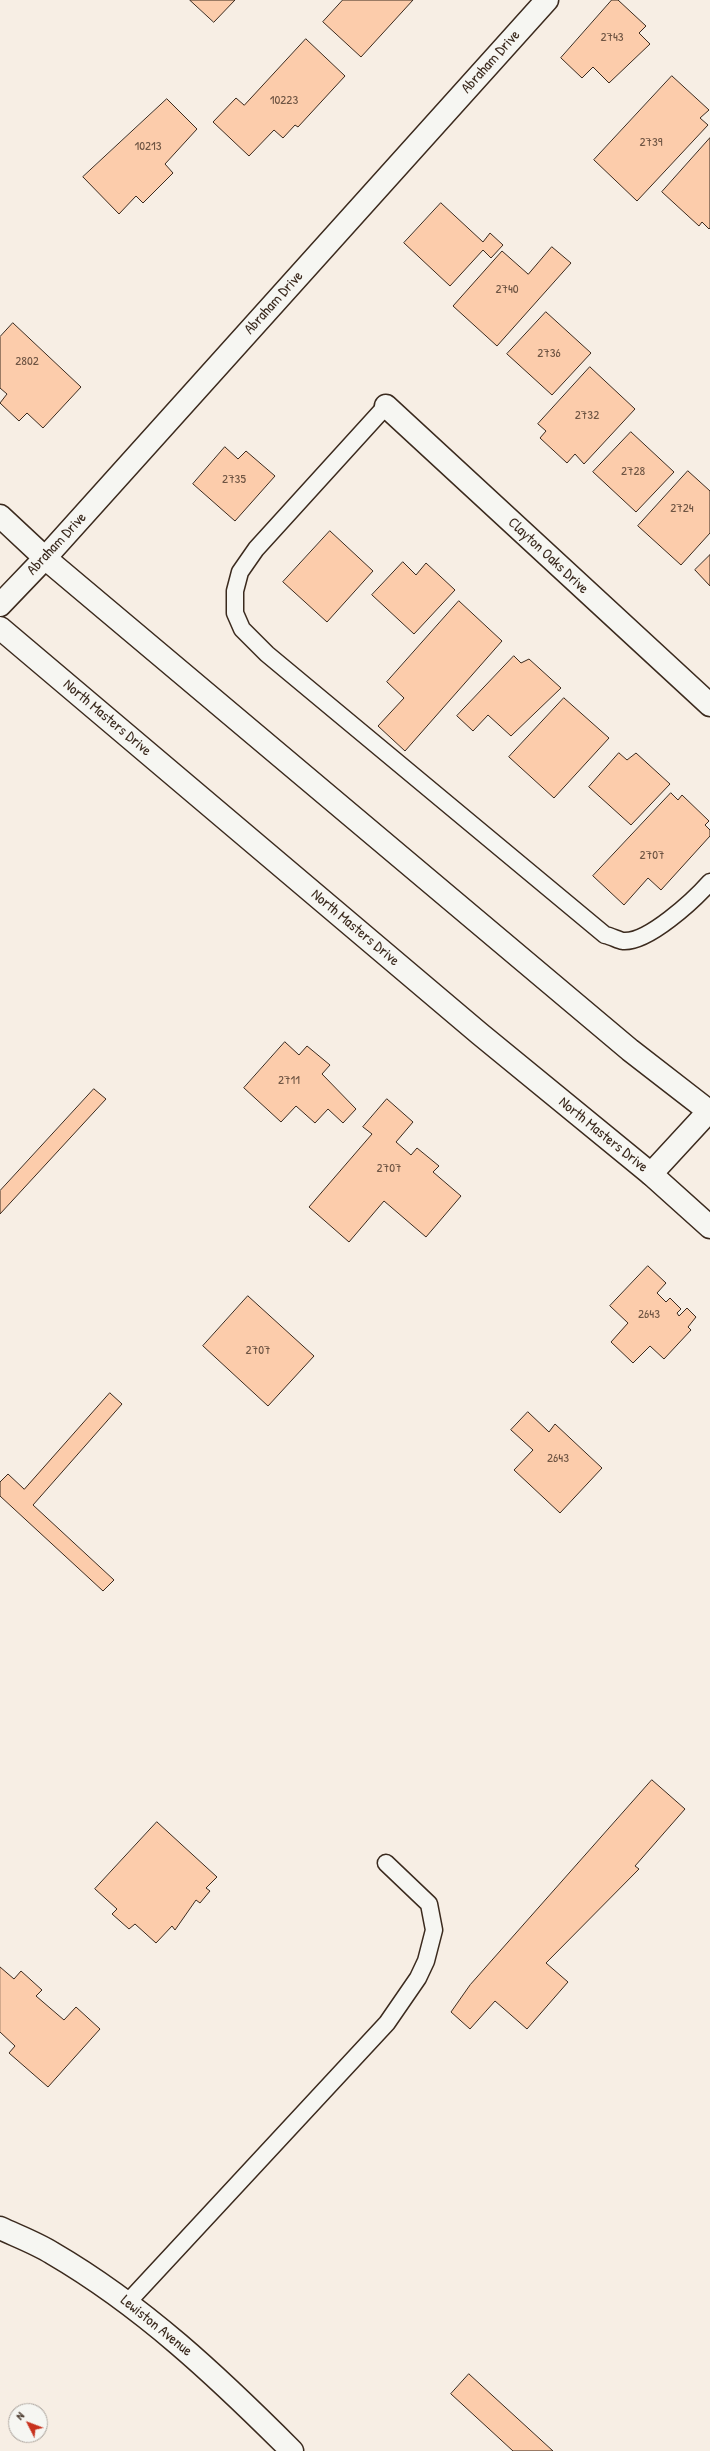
<!DOCTYPE html>
<style>
body{margin:0}
#map{position:relative;width:710px;height:2451px;overflow:hidden;background:#f7eee4;font-family:"Patrick Hand",sans-serif}
canvas{display:block}
.north{position:absolute;left:8px;top:2403px;width:40px;height:40px;box-sizing:border-box;background:#f6f6f2;border:1px solid #aba49d;border-radius:50%;rotate:312deg;font-size:11px;font-weight:700;line-height:16px;text-align:center;color:#3b2a1e}
.north::after{content:'';display:block;margin:auto;width:14px;height:18px;background:#c8321e;clip-path:polygon(50% 0,100% 100%,50% 72%,0 100%)}
</style>
<div id="map">
<canvas width="710" height="2451"></canvas>
<div class="north">N</div>
</div>
<script>
const g = document.querySelector('canvas').getContext('2d');
g.lineJoin = 'round';
function paint(path, color) {
  g.fillStyle = color;
  g.fill(path, 'evenodd');
}
function strokePath(path, color, width, dash) {
  g.strokeStyle = color;
  g.lineWidth = width;
  g.lineCap = dash ? 'butt' : 'round';
  g.setLineDash(dash || []);
  g.stroke(path);
}
function drawText(font, color, halo, rows, align = 'center') {
  g.font = font + ' "Patrick Hand",sans-serif';
  g.lineWidth = 3;
  g.setLineDash([]);
  g.textBaseline = 'middle';
  g.strokeStyle = halo;
  g.fillStyle = color;
  for (const [text, x, y, turn = 0] of rows) {
    g.save();
    g.translate(x, y);
    g.rotate((+turn || 0) * Math.PI / 180);
    g.textAlign = isNaN(turn) ? turn : align;
    if (halo) g.strokeText(text, 0, 0);
    g.fillText(text, 0, 0);
    g.restore();
  }
}
const building = new Path2D(`
 M190 0H235L214 22Z
 M343 0H413L361 57 323 22Z
 M612 0H618L646 26 639 33 650 44 609 83 593 67 582 78 561 58Z
 M306 39 345 76 298 127 295 125 283 138 274 130 249 156 213 122 236 98 244 105Z
 M672 76 709 110 700 118 708 125 637 201 594 160Z
 M167 99 197 129 165 164 173 173 143 203 136 196 119 214 83 177Z
 M710 138V228L709 229 702 222 699 226 662 192Z
 M441 203 483 242 490 233 503 245 491 258 483 250 450 286 404 243Z
 M552 247 571 263 497 346 453 306 502 251 528 274Z
 M546 312 591 353 552 395 507 354Z
 M13 323 81 387 43 428 27 413 19 421 0 403 7 394 0 388V337Z
 M590 367 635 409 584 464 575 454 567 463 540 438 546 431 538 424Z
 M631 432 674 472 636 512 593 472Z
 M225 447 238 459 246 451 275 476 235 521 193 484Z
 M688 471 710 491V533L681 565 638 526Z
 M330 531 373 571 327 622 283 582Z
 M710 555V586L695 570Z
 M403 562 416 575 426 563 455 590 414 634 372 595Z
 M459 601 502 641 405 751 378 726 404 698 387 682Z
 M514 656 521 663 529 659 561 688 511 736 488 715 473 731 457 716Z
 M564 698 609 738 554 798 509 757Z
 M619 753 627 760 636 753 670 784 631 825 589 787Z
 M671 793 678 800 682 795 709 821 705 825 710 830V836L661 890 648 878 624 905 593 876Z
 M285 1042 299 1055 307 1046 330 1065 322 1074 356 1109 343 1123 328 1109 315 1123 296 1106 281 1122 244 1088Z
 M94 1089 106 1099 0 1214V1191Z
 M387 1099 413 1122 396 1142 411 1155 417 1148 439 1166 433 1172 461 1196 426 1237 384 1201 349 1242 309 1207 372 1134 363 1127Z
 M648 1266 666 1283 657 1293 666 1302 670 1298 681 1309 677 1313 679 1316 687 1308 696 1317 688 1327 691 1330 664 1359 650 1346 633 1363 611 1342 628 1323 610 1306Z
 M248 1296 314 1356 268 1406 203 1346Z
 M110 1393 122 1404 33 1505 114 1580 103 1591 0 1496V1482L8 1474 24 1489Z
 M528 1412 549 1432 555 1424 602 1468 560 1513 514 1470 533 1450 511 1430Z
 M652 1780 685 1809 635 1866 639 1869 546 1963 568 1982 527 2029 495 2001 470 2029 451 2012 470 1985Z
 M157 1822 217 1877 206 1888 210 1891 200 1903 196 1900 175 1930 172 1926 156 1943 135 1924 129 1929 112 1914 117 1909 95 1889Z
 M0 1967 14 1979 21 1971 42 1990 36 1996 64 2020 76 2007 100 2029 48 2087 9 2053 15 2046 0 2032Z
 M469 2374 553 2451H513L451 2394Z`);
const lane = new Path2D(`
 M386 406 256 549 240 572 235 591V613L242 629 267 654 605 935C611 936 618 940 623 941 648 943 694 900 710 882
 M128 2302 387 2023 418 1978 426 1961 434 1930 429 1904 386 1863`);
const street = new Path2D(`
 M386 406 710 705
 M0 605 45 558 547 0
 M651 1174 710 1110
 M0 2228C17 2236 36 2243 52 2253 143 2306 218 2377 292 2451`);
const secondary = new Path2D(`
 M0 516 45 558 630 1050 710 1112
 M0 628 480 1034 651 1174 710 1227`);
const numberNames = [
 ["2743",612,38],
 ["10223",284,101],
 ["2739",651,143],
 ["10213",148,147],
 ["2740",507,290],
 ["2736",549,354],
 ["2802",27,362],
 ["2732",587,416],
 ["2728",633,472],
 ["2735",234,480],
 ["2724",682,509],
 ["2707",652,856],
 ["2711",289,1081],
 ["2707",389,1169],
 ["2643",649,1315],
 ["2707",258,1351],
 ["2643",558,1459]
];
const streetNames = [
 ["Abraham Drive",491,62,-48],
 ["Abraham Drive",274,303,-48],
 ["Abraham Drive",57,544,-47],
 ["Clayton Oaks Drive",548,556,43],
 ["North Masters Drive",107,718,40],
 ["North Masters Drive",355,928,40],
 ["North Masters Drive",603,1135,39],
 ["Lewiston Avenue",156,2326,39]
];
paint(building, '#fcccab');
strokePath(building, '#3b2a1e', 1);
strokePath(lane, '#3b2a1e', 19);
strokePath(street, '#3b2a1e', 25);
strokePath(secondary, '#3b2a1e', 25);
strokePath(lane, '#f6f6f2', 16);
strokePath(street, '#f6f6f2', 22);
strokePath(secondary, '#f6f6f2', 22);
drawText('13px', '#6b5241', null, numberNames);
drawText('15px', '#3b2a1e', '#f6f6f2', streetNames);
</script>
